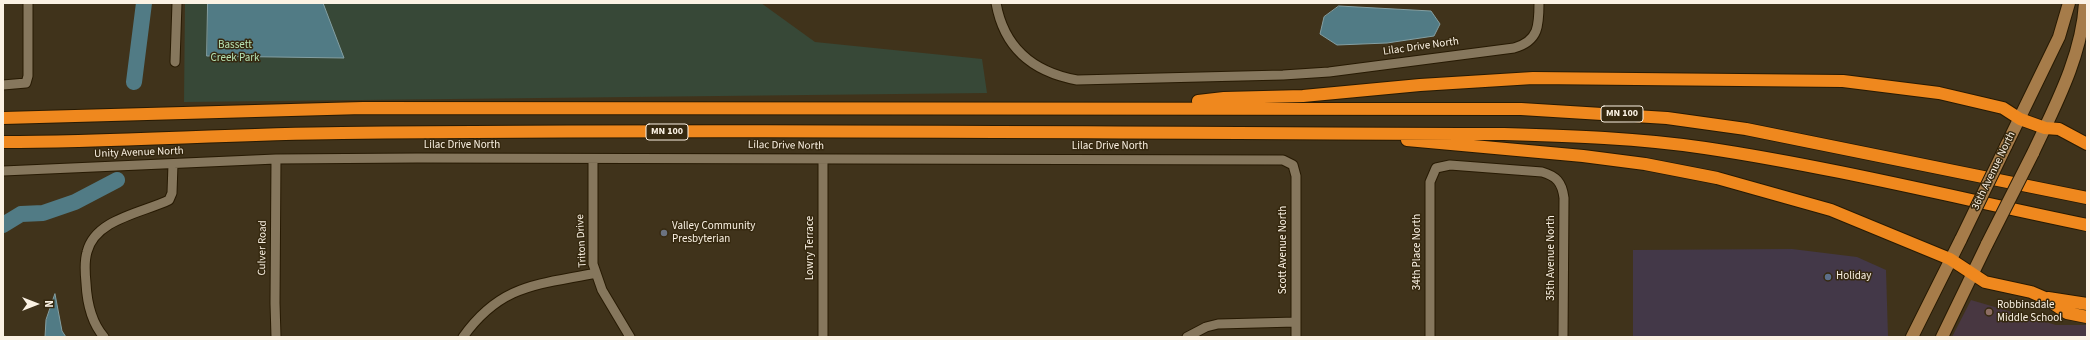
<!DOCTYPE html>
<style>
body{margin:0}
#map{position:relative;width:2090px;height:340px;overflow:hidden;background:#40331b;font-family:"Source Sans 3",sans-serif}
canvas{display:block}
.frame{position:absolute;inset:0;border:4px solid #fbf2e4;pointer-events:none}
.north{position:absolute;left:16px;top:284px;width:40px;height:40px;-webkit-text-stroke:3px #362910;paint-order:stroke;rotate:90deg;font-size:11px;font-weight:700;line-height:16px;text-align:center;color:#fbf2e4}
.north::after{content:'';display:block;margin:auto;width:14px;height:18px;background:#fbf2e4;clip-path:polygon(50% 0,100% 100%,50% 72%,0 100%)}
</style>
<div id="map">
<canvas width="2090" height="340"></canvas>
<div class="frame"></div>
<div class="north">N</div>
</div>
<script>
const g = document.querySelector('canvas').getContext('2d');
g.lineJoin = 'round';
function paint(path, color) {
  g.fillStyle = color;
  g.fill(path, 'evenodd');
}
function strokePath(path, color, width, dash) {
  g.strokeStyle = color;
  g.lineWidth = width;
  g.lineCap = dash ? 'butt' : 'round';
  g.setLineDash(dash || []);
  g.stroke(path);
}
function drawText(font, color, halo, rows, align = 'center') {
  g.font = font + ' "Source Sans 3",sans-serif';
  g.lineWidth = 3;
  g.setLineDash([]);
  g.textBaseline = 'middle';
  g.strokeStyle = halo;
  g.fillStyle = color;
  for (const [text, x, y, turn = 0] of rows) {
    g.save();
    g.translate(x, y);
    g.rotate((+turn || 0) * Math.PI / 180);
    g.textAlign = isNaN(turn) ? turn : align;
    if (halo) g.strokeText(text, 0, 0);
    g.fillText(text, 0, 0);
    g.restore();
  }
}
const commercial = new Path2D(`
 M1792 249 1857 257 1886 270 1888 337H1633V250Z`);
const education = new Path2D(`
 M1971 300 2056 325H2087V337H1952Z`);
const green = new Path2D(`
 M185 3H761L815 42 982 59 987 93 184 102Z`);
const water = new Path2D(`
 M208 3H323L344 58 207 56Z
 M1339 6 1431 11 1440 24 1434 36 1387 43 1337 45 1320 34 1324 17Z
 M55 294 62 331 66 337H45L46 320Z`);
const river = new Path2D(`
 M134 82 144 3
 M3 225 21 214 43 213 75 202 117 180`);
const street = new Path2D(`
 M996 3C1004 48 1033 72 1077 80L1283 75 1329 72 1514 48C1539 41 1539 25 1539 3
 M175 62 177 3
 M3 85 26 83 28 76V3
 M593 159V264L602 290 630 337
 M3 171 276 159 417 158 1283 160 1293 165 1296 176V337
 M104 337C91 322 87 303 86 283 85 273 84 262 87 252 95 219 142 213 169 200L172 193 173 164
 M276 337 275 303 276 159
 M463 337C501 284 537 285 596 273
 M823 337V159
 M1187 337 1206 327 1218 324 1296 322
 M1430 337V182L1436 168 1450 165 1542 172C1556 176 1562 182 1564 198L1563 337`);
const secondary = new Path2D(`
 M2006 146 2059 37 2069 3
 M2033 153C2055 106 2082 56 2085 3
 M1912 337 1961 239
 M1942 337 1987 244`);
const highway = new Path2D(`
 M1198 101 1224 98 1303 96 1420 85 1533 78 1843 81 1939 93 2003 108 2020 119 2045 128 2059 129 2087 144
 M3 118 363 108 1521 109 1667 118 1746 129 2087 198
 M1407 140 1583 156 1645 164 1717 178 1831 210 1950 259 1985 282 2031 292 2045 298 2067 313 2087 317
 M3 142C116 142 229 134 342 133 729 129 1117 133 1504 134 1571 136 1638 138 1705 148 1832 167 1961 199 2087 225
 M2048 298 2087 304`);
const secondaryBridge = new Path2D(`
 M1961 239 2006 146
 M1987 244 2033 153`);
const markers = [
 [664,233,4,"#6b7280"],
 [1828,277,4,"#5c6f8a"],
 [1989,312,4,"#8d6e63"]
];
const shields = [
 [1622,114,42],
 [667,132,42]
];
const shieldNames = [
 ["MN 100",1622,114],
 ["MN 100",667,132]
];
const parkNames = [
 ["Bassett",235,46],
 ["Creek Park",235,59]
];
const streetNames = [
 ["Lilac Drive North",1421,47,-8],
 ["Lilac Drive North",462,146],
 ["Lilac Drive North",786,146,1],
 ["Lilac Drive North",1110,147],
 ["Unity Avenue North",139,153,-2],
 ["36th Avenue North",1994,171,-64],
 ["Triton Drive",582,241,-93],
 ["Culver Road",263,248,-89],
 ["Lowry Terrace",811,248,-90],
 ["Scott Avenue North",1284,250,-90],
 ["34th Place North",1418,252,-90],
 ["35th Avenue North",1552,258,-90]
];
const poiNames = [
 ["Valley Community",672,227],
 ["Presbyterian",672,240],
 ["Holiday",1836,277],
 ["Robbinsdale",1997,306],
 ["Middle School",1997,319]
];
paint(commercial, '#433848');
paint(education, '#483741');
paint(green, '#374837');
paint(water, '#517b85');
strokePath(water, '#849fa2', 1);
strokePath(river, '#517b85', 16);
strokePath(street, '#271a03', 11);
strokePath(secondary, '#271a03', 14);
strokePath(highway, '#271a03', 14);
strokePath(street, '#86775d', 9);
strokePath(secondary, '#a67c4a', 12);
strokePath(highway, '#ef881e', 12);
strokePath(secondaryBridge, '#271a03', 14, []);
strokePath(secondaryBridge, '#a67c4a', 12);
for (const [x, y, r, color] of markers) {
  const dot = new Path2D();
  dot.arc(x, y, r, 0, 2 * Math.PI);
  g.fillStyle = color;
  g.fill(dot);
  strokePath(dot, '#362910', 1.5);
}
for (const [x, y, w] of shields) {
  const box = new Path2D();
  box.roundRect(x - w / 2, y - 8, w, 16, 3);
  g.fillStyle = '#362910';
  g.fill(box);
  strokePath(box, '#fbf2e4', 1);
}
drawText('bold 10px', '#fbf2e4', null, shieldNames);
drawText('11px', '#b6e3b4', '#362910', parkNames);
drawText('11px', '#fbf2e4', '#362910', streetNames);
drawText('11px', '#fbf2e4', '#362910', poiNames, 'left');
</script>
